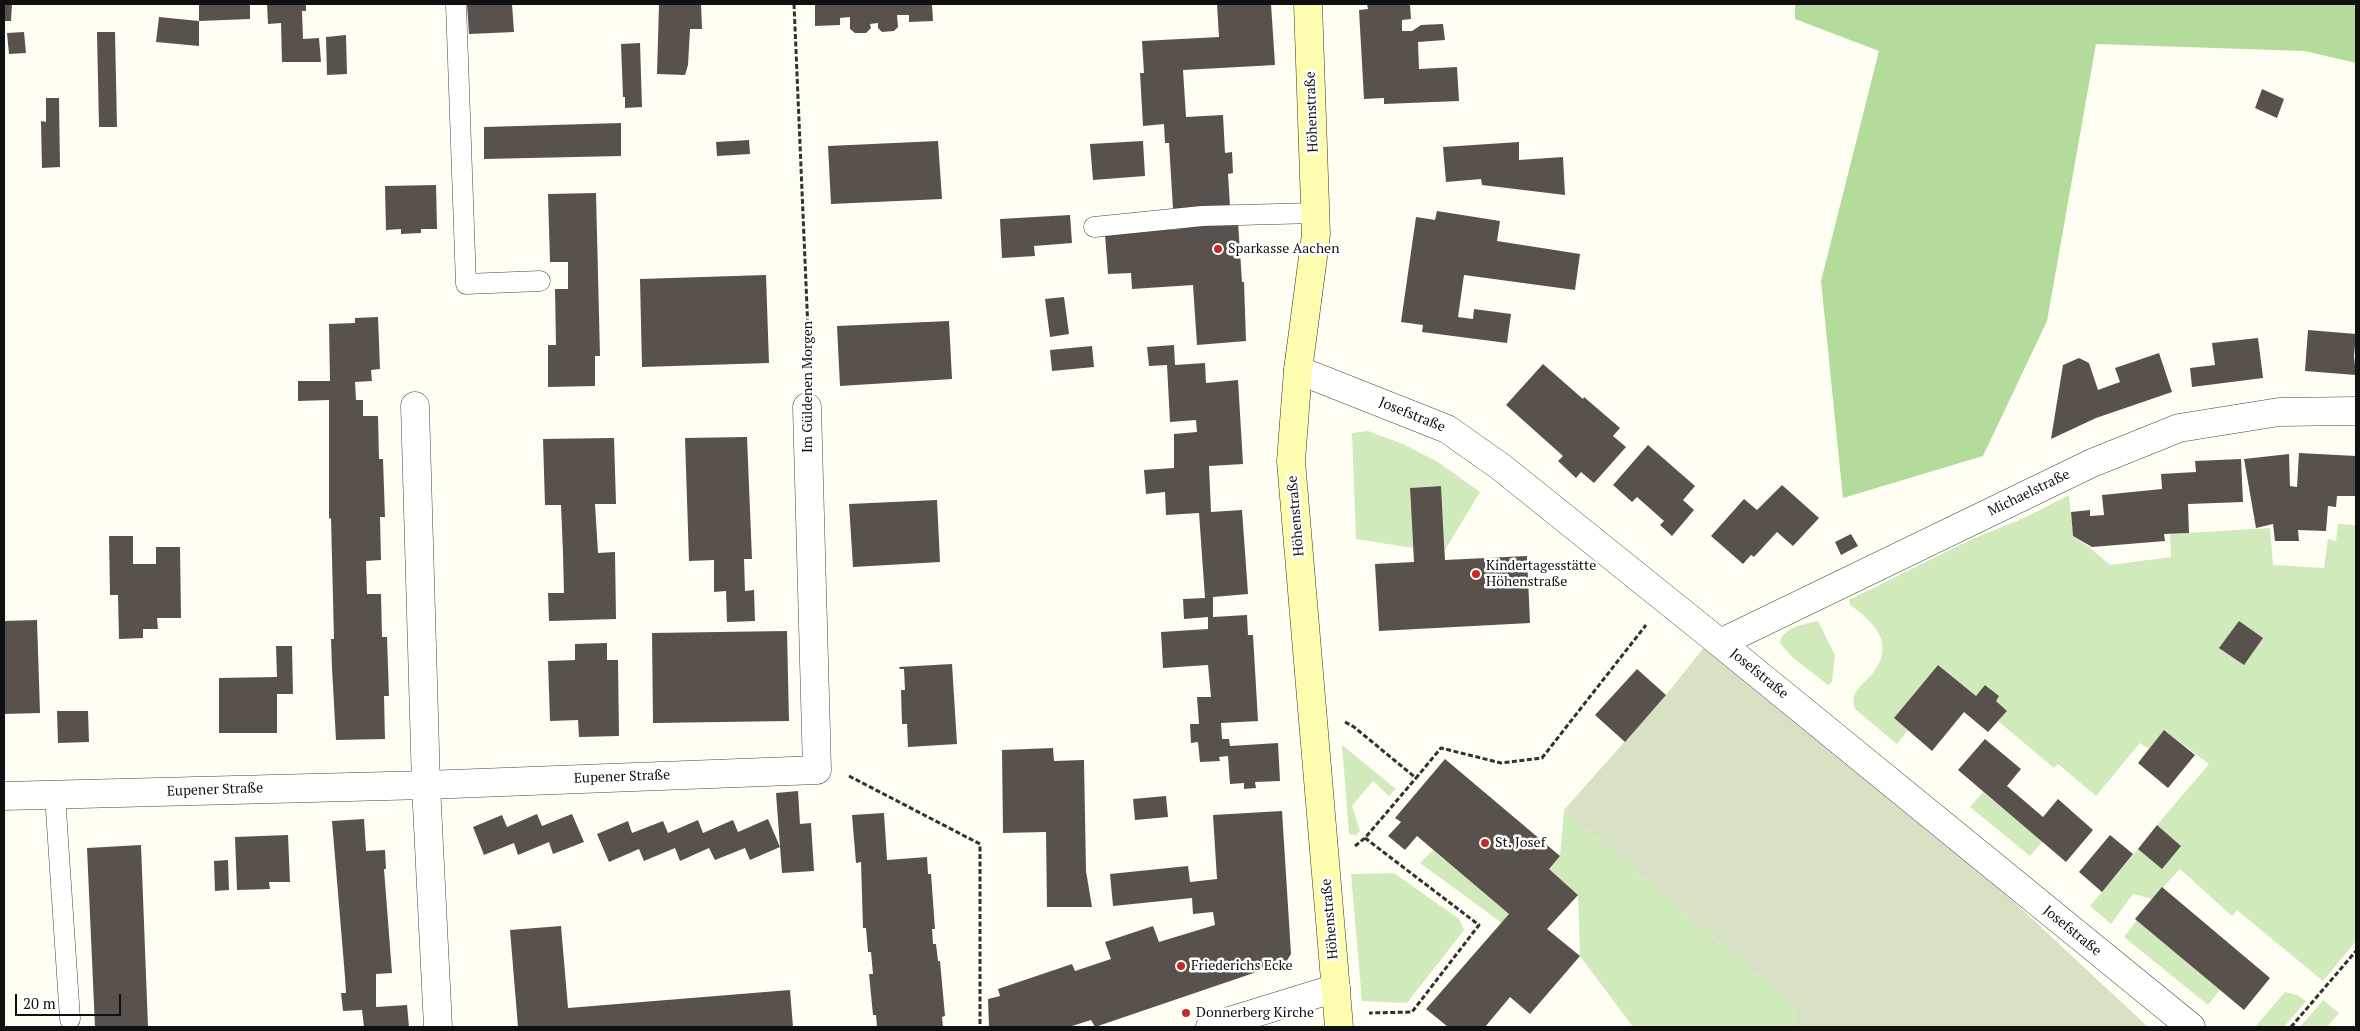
<!DOCTYPE html>
<meta charset="utf-8">
<style>
body{margin:0}
#map{position:relative;width:2360px;height:1031px;overflow:hidden;background:#fffef3;font-family:"PT Serif",serif}
canvas{display:block}
.frame{position:absolute;inset:0;border:5px solid #101010;pointer-events:none}
.scale{position:absolute;left:15px;top:994px;width:106px;height:22px;box-sizing:border-box;border:2px solid #101010;border-top:0;padding-left:6px;font-size:15px;line-height:18px;white-space:nowrap;color:#101010;-webkit-text-stroke:4px #fff;paint-order:stroke}
</style>
<div id="map">
<canvas width="2360" height="1031"></canvas>
<div class="frame"></div>
<div class="scale">20 m</div>
</div>
<script>
const g = document.querySelector('canvas').getContext('2d');
g.lineJoin = 'round';
function paint(path, color) {
  g.fillStyle = color;
  g.fill(path, 'evenodd');
}
function strokePath(path, color, width, dash) {
  g.strokeStyle = color;
  g.lineWidth = width;
  g.lineCap = dash ? 'butt' : 'round';
  g.setLineDash(dash || []);
  g.stroke(path);
}
function drawText(font, color, halo, rows, align = 'center') {
  g.font = font + ' "PT Serif",serif';
  g.lineWidth = 5;
  g.setLineDash([]);
  g.textBaseline = 'middle';
  g.strokeStyle = halo;
  g.fillStyle = color;
  for (const [text, x, y, turn = 0] of rows) {
    g.save();
    g.translate(x, y);
    g.rotate((+turn || 0) * Math.PI / 180);
    g.textAlign = isNaN(turn) ? turn : align;
    if (halo) g.strokeText(text, 0, 0);
    g.fillText(text, 0, 0);
    g.restore();
  }
}
const green = new Path2D(`
 M1368 431 1403 444 1438 462 1480 492 1445 550 1441 486 1410 488 1413 548 1356 539 1352 433Z
 M2069 495 2073 536 2089 547 2110 565 2171 557 2170 534 2270 528 2273 565 2324 568 2328 539 2336 541 2338 524 2356 525V941L2323 981 2237 910 2232 916 2180 869 2152 899 2133 894 2111 924 2090 906 2138 849 2162 868 2181 846 2157 825 2209 764 2164 730 2149 749 2140 743 2096 796 2058 764 2054 768 1998 721 2007 711 1996 701 1999 696 1986 685 1976 696 1938 665 1894 718 1908 730 1897 744 1855 709C1849 692 1862 686 1872 674 1896 645 1875 622 1850 605L1849 600 1972 539 2024 518Z
 M1818 621 1835 655 1832 682 1828 685 1792 657 1780 643C1782 627 1805 624 1818 621Z
 M1342 745 1396 789 1389 796 1373 781 1352 806 1360 831 1356 835 1349 834Z
 M1983 792 2043 841 2030 856 1970 807Z
 M1564 810 1794 1006 1796 1027H1633L1580 956 1578 895 1549 869 1560 856Z
 M1433 850 1509 914 1502 923 1420 863Z
 M1394 873 1459 919 1464 930 1407 1003 1362 1001 1351 874Z
 M2137 920 2220 990 2208 1005 2124 937Z
 M2285 992 2297 995 2306 1001 2284 1027H2255Z
 M2323 1000 2339 1013 2327 1027H2300Z`);
const forest = new Path2D(`
 M1795 4H2356V63L2305 51 2096 44 2047 321 1983 456 1843 498 1821 281 1879 51 1795 19Z`);
const cemetery = new Path2D(`
 M1706 645 1984 874 2148 1027H1796L1794 1006 1564 810 1666 695Z`);
const building = new Path2D(`
 M4 4H12L11 21H4Z
 M199 4H250V19L199 21Z
 M267 4H306V11H302L303 39 319 38 321 62H282L281 23 268 24Z
 M467 4H512L514 32 469 34Z
 M659 4H701L702 29H690L688 65 685 75 657 74Z
 M815 4H932L933 21 909 22V15H897L898 27 894 31 882 32 878 28V23L870 24 871 28 866 33H855L850 29V17L840 18V25L815 26Z
 M1217 4H1271L1275 65 1183 70 1186 117 1223 115 1225 153 1232 152 1233 173 1228 174 1230 206 1173 209 1169 143H1165L1164 124 1143 126 1140 73H1144L1142 41 1219 37Z
 M1367 4H1410L1411 19 1402 20V31H1412L1421 25 1443 24 1445 40 1418 42 1419 69 1457 67 1459 101 1384 104V98L1364 99 1359 10 1368 9Z
 M159 17 199 21V46L156 42Z
 M24 32 26 53 9 54 7 33Z
 M97 32H115L117 127H99Z
 M346 35 347 74 327 75 326 37Z
 M640 43 642 107 625 108V97H623L621 44Z
 M2262 89 2284 99 2277 118 2255 108Z
 M46 98H59L60 167 42 168 41 121 46 122Z
 M621 123V156L484 159V127Z
 M749 140 750 154 717 156 716 142Z
 M938 141 942 199 831 204 828 146Z
 M1143 141 1145 176 1093 180 1090 144Z
 M1519 142V160L1563 157 1565 195 1482 185 1481 179 1446 182 1443 147Z
 M436 185 437 229H421V233L401 234V229L386 230 385 186Z
 M596 193 600 356H595V386L548 387V345H556L555 289H568V262H550L548 194Z
 M1437 211 1500 221 1497 241 1580 254 1575 290 1464 275 1458 317 1473 319 1474 309 1511 314 1507 343 1422 332 1423 325 1401 322 1416 217 1435 220Z
 M1070 215 1072 243 1034 246 1035 256 1002 258 1000 219Z
 M1238 222 1242 282H1244L1246 341 1197 345 1193 285 1132 289 1131 273 1108 274 1105 234 1180 229V225Z
 M766 275 769 363 642 367 640 279Z
 M1064 297 1069 334 1050 337 1045 299Z
 M378 317 380 369 371 370 372 381 355 382 356 400H363V416H378L379 459H383L385 517H380L381 560 366 561 367 594H381L382 637H387L389 696H384L385 739 336 740 332 668 331 639H334L331 518 329 519V400L298 401V381H330L329 324 355 323V318Z
 M949 321 952 379 840 386 837 326Z
 M2308 330 2356 334 2354 356 2356 375 2305 371Z
 M2258 338 2263 378 2192 387 2190 368 2215 365 2212 343Z
 M1174 345 1175 365 1205 363 1206 383 1238 380 1243 464 1209 466 1211 512 1242 510 1248 594 1213 597V617L1247 615 1248 635H1253L1258 721 1221 723 1222 739H1229L1230 746 1278 743 1280 781 1255 782 1256 788 1244 789V783L1230 784 1228 756 1219 757 1220 761 1200 762 1198 742 1191 743 1190 724H1199L1197 697H1211L1208 665 1163 668 1161 632 1208 629V617L1184 619 1183 599 1205 598 1199 513 1166 515 1165 492 1146 494 1144 470 1174 468V434L1197 432 1196 420 1170 422 1167 365 1149 366 1147 347Z
 M1092 346 1094 367 1052 371 1050 350Z
 M2159 353 2172 392 2096 418 2051 439 2063 365 2079 358 2089 363 2098 390 2120 382 2115 368Z
 M1543 364 1583 399 1584 397 1620 428 1613 436 1626 447 1594 483 1581 472 1576 478 1558 461 1563 456 1506 405Z
 M747 437 752 559H744L745 591 754 590 755 621 727 622 726 591 714 592V560L689 561 685 438Z
 M614 438 616 504H595L598 553 615 552 616 619 549 621 548 593H564L563 553 561 505H545L543 439Z
 M1648 445 1695 486 1683 500 1694 510 1672 536 1660 525 1664 521 1637 497 1632 502 1613 485Z
 M2299 453 2356 456V496H2337L2336 507 2328 506 2326 531 2298 530 2299 541H2275L2273 524 2256 528 2244 459 2289 454 2290 486 2297 487Z
 M2241 459 2243 502 2188 504 2189 533 2164 534 2165 541 2092 547 2073 536 2071 512 2090 510V516L2104 515 2102 495 2162 489 2161 474 2196 472 2195 461Z
 M1782 485 1819 518 1793 546 1777 532 1754 557 1751 555 1743 564 1711 536 1744 499 1757 510Z
 M1441 486 1445 560 1527 556 1530 623 1379 631 1375 564 1414 562 1410 488Z
 M937 500 940 562 853 567 849 504Z
 M1851 534 1858 546 1841 555 1835 542Z
 M109 536H133V564H156V547H180L181 618H157L158 629H143V638L119 639 118 595H110Z
 M37 620 40 713 4 714V621Z
 M2239 621 2263 638 2244 665 2219 648Z
 M787 631 789 721 653 723 652 633Z
 M607 643V660H618L619 736 579 737 578 720 550 721 548 661 575 660V644Z
 M276 646H292L293 694H277V733H219V678L277 677Z
 M952 664 957 744 908 747 907 724H902L901 690H905L904 669H900L899 667Z
 M1938 665 1976 696 1985 685 1999 696 1996 701 2007 711 1988 732 1964 712 1932 751 1894 718Z
 M1637 669 1666 695 1625 742 1595 715Z
 M57 711H88L89 742 58 743Z
 M2164 730 2195 755 2168 788 2138 763Z
 M1985 739 2021 769 2007 786 2043 817 2058 799 2093 830 2066 862 1958 770Z
 M1053 748 1054 761 1084 760 1086 871 1092 907H1047L1046 832 1003 833 1002 750Z
 M1445 759 1560 856 1549 869 1578 895 1547 929 1580 956 1530 1014 1510 997 1485 1027H1448L1426 1009 1509 914 1417 836 1405 850 1388 836 1401 822 1395 818Z
 M798 791 800 824 811 823 814 871 782 873 776 793Z
 M1166 796 1168 817 1135 820 1133 799Z
 M1282 811 1291 954 1286 962 1095 1027 1091 1020 1069 1027H989L988 999 1000 996 998 989 1072 964 1075 971 1111 959 1105 942 1153 926 1159 942 1215 925 1213 912 1193 914 1192 898 1113 906 1110 874 1188 866 1190 882 1217 879 1213 815Z
 M884 813 887 860 927 857 928 874H931L935 929H932L933 944H936L938 961H940L945 1016 942 1017 943 1027H877L876 1015H873L869 974H873L871 952H868L866 928H863L861 862 856 863 852 815Z
 M537 814 542 826 572 814 584 842 553 854 549 842 518 855 514 843 484 855 473 827 502 815 507 827Z
 M364 819 366 851 385 850 386 869H384L392 973 376 974V1007L407 1005 409 1027H364L362 1010 343 1011 341 993H346L345 977 332 821Z
 M768 819 780 847 750 860 745 848 715 860 709 848 680 861 675 848 644 861 639 849 609 862 597 834 628 821 632 833 663 821 668 833 698 820 703 833 733 820 738 832Z
 M2157 825 2181 846 2162 869 2138 849Z
 M288 835 290 882H269L270 889 237 890 235 837Z
 M2110 835 2133 854 2102 892 2079 872Z
 M141 845 148 1027H95L87 848Z
 M228 860 229 890 215 891 214 861Z
 M2162 887 2270 978 2244 1010 2135 919Z
 M561 926 568 1008 790 990 793 1027H518L510 930Z`);
const path = new Path2D(`
 M794 4 810 377
 M1345 722 1354 727 1416 778 1441 748 1501 763 1542 758 1646 625
 M849 776 980 844V1027
 M1365 838 1479 925 1412 1012 1369 1013
 M1355 846 1365 838 1416 778
 M2291 1027 2356 951`);
const lane = new Path2D(`
 M456 4 466 284 540 281
 M1094 227 1202 216 1315 213
 M55 795 70 1019`);
const street = new Path2D(`
 M1298 370 1447 429 1501 467 1720 643 2191 1027
 M415 406 426 785 438 1027
 M1720 643 2092 463 2179 428 2279 412 2356 411
 M4 796 426 785 817 770 807 407
 M1210 1027 1336 988`);
const secondary = new Path2D(`
 M1308 4 1316 234 1298 370 1291 461 1339 1027`);
const markers = [
 [1218,249,5,"#c12c27"],
 [1476,574,5,"#c12c27"],
 [1485,843,5,"#c12c27"],
 [1181,966,5,"#c12c27"],
 [1186,1013,5,"#c12c27"]
];
const streetNames = [
 ["Höhenstraße",1312,112,-92],
 ["Im Güldenen Morgen",808,387,-90],
 ["Josefstraße",1412,415,22],
 ["Michaelstraße",2029,493,-26],
 ["Höhenstraße",1296,516,-95],
 ["Josefstraße",1759,674,39],
 ["Eupener Straße",622,777,-2],
 ["Eupener Straße",215,790,-2],
 ["Höhenstraße",1330,919,-95],
 ["Josefstraße",2072,931,39]
];
const poiNames = [
 ["Sparkasse Aachen",1228,249],
 ["Kindertagesstätte",1486,566],
 ["Höhenstraße",1486,582],
 ["St. Josef",1495,843],
 ["Friederichs Ecke",1191,966],
 ["Donnerberg Kirche",1196,1013]
];
paint(green, '#d0eabc');
paint(forest, '#b3db9b');
paint(cemetery, '#d6e2c3');
paint(building, '#59524c');
strokePath(lane, '#434343', 21);
strokePath(street, '#434343', 29);
strokePath(secondary, '#323232', 29);
strokePath(path, '#323232', 3, [5, 2.5]);
strokePath(lane, '#fff', 20);
strokePath(street, '#fff', 28);
strokePath(secondary, '#fefcaf', 28);
for (const [x, y, r, color] of markers) {
  const dot = new Path2D();
  dot.arc(x, y, r, 0, 2 * Math.PI);
  g.fillStyle = color;
  g.fill(dot);
  strokePath(dot, '#fff', 2);
}
drawText('14px', '#101010', '#fff', streetNames);
drawText('14px', '#101010', '#fff', poiNames, 'left');
</script>
